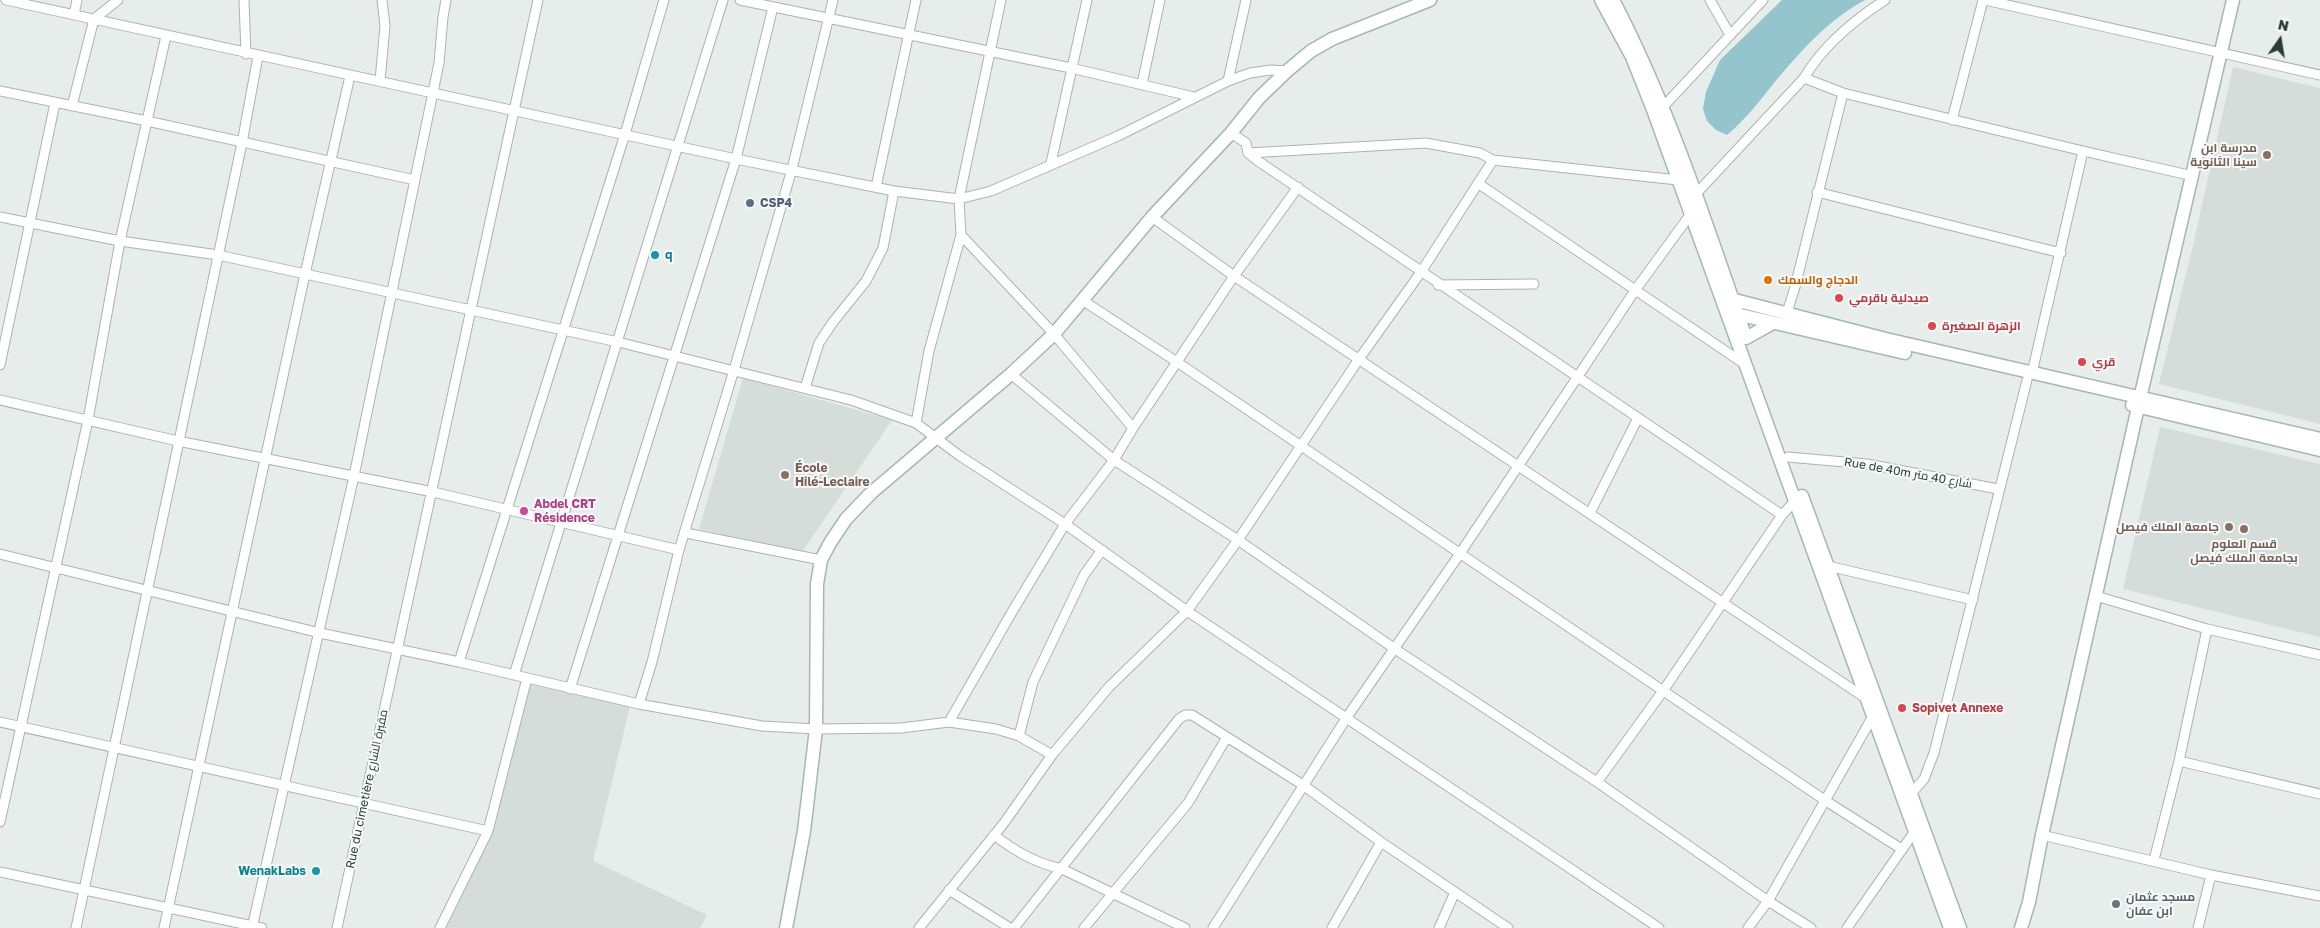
<!DOCTYPE html>
<meta charset="utf-8">
<style>
body{margin:0}
#map{position:relative;width:2320px;height:928px;overflow:hidden;background:#e6edea;font-family:"Golos Text",sans-serif}
canvas{display:block}
.north{position:absolute;left:2255px;top:15px;width:50px;height:50px;-webkit-text-stroke:4px #f6faf8;paint-order:stroke;rotate:13deg;font-size:14px;font-weight:700;line-height:20px;text-align:center;color:#273e37}
.north::after{content:'';display:block;margin:auto;width:18px;height:22px;background:#273e37;clip-path:polygon(50% 0,100% 100%,50% 72%,0 100%)}
</style>
<div id="map">
<canvas width="2320" height="928"></canvas>
<div class="north">N</div>
</div>
<script>
const g = document.querySelector('canvas').getContext('2d');
g.lineJoin = 'round';
function paint(path, color) {
  g.fillStyle = color;
  g.fill(path, 'evenodd');
}
function strokePath(path, color, width, dash) {
  g.strokeStyle = color;
  g.lineWidth = width;
  g.lineCap = dash ? 'butt' : 'round';
  g.setLineDash(dash || []);
  g.stroke(path);
}
function drawText(font, color, halo, rows, align = 'center') {
  g.font = font + ' "Golos Text",Cairo,sans-serif';
  g.lineWidth = 4;
  g.setLineDash([]);
  g.textBaseline = 'middle';
  g.strokeStyle = halo;
  g.fillStyle = color;
  for (const [text, x, y, turn = 0] of rows) {
    g.save();
    g.translate(x, y);
    g.rotate((+turn || 0) * Math.PI / 180);
    g.textAlign = isNaN(turn) ? turn : align;
    if (halo) g.strokeText(text, 0, 0);
    g.fillText(text, 0, 0);
    g.restore();
  }
}
const built = new Path2D(`
 M2233 67 2320 88V424L2159 384 2191 254Z
 M743 378 892 420 802 552 699 529Z
 M2160 427 2320 464V637L2123 589Z
 M527 684 630 706 593 861 707 915 700 928H441L486 839Z`);
const water = new Path2D(`
 M1782 0H1865C1832 18 1808 43 1784 71 1765 93 1750 116 1727 135L1716 130 1707 121 1703 109 1706 92 1720 60Z`);
const street = new Path2D(`
 M6 0 736 159 894 191 959 199 991 191 1118 136 1228 81 1250 73 1271 70 1287 71
 M244 0 246 54
 M740 0 1071 68 1194 97
 M1710 0 1730 35
 M1985 0 2320 75
 M74 15 77 0
 M1804 78 1843 93 2083 151 2193 176
 M380 81 385 26 382 0
 M1228 81 1246 0
 M1142 84 1160 0
 M0 91 147 121 415 180
 M72 106 94 19 118 0
 M1663 107 1763 0
 M1952 120 1983 0
 M1231 133 1246 143 1248 153 1258 161 1782 515
 M1248 153 1426 143 1480 153 1493 160 1678 180
 M1051 163 1087 0
 M1479 184 1746 365
 M876 187 916 0
 M1817 192 2061 253
 M1694 196 1804 78C1823 46 1854 20 1885 0
 M0 217 120 241 218 255 618 342 851 400 916 423 960 456 1065 524 1187 611 1659 928
 M1152 217 1234 276 1867 699
 M961 235 1054 334 1133 428
 M1438 285 1534 284
 M1082 300 1177 362 1826 801 1900 848
 M1787 313 1795 287 1843 93
 M0 365 55 103
 M2032 373 2083 151
 M1011 374 1114 460 1238 540 1395 649 1597 782 1768 901 1811 928
 M805 388 819 343 833 322 866 281 883 248 894 191
 M0 400 178 441 433 492 679 550
 M916 423 929 351 961 235 959 199 1001 0
 M1788 457 1867 464 1998 489
 M1590 513 1638 418
 M686 533 821 560
 M0 554 320 633 459 662 639 704 762 726 816 729 901 728 949 722 996 729 1019 736 1052 755
 M1828 566 1973 600
 M2096 596 2207 629 2320 655
 M459 662 625 134 664 0
 M514 675 723 0
 M570 689 736 159 773 7
 M639 704 652 662 679 550 734 370 792 169 833 0
 M0 722 488 831
 M949 722 1012 612 1065 524 1114 460 1133 428 1234 276 1298 187
 M1019 736 1033 682 1084 575 1102 550
 M2179 761 2320 794
 M1597 782 1663 691 1782 515 1795 501
 M1911 794 1924 779 1934 753 2027 380
 M0 822 88 420 120 241 166 36
 M994 835C1015 851 1035 863 1062 869L1185 928
 M2042 835 2211 875 2320 896
 M2154 860 2179 761 2207 629
 M0 872 262 928
 M949 890 1010 928
 M76 928 242 143 258 56
 M164 928 305 274 350 76
 M252 928 354 476 439 63 443 17 446 0
 M337 928 538 0
 M440 928 488 831 527 678
 M919 928 1004 823 1052 755 1109 687 1187 611 1238 540 1359 359 1421 272 1493 160
 M1014 928 1179 719 1185 715H1192L1303 785 1381 842 1508 928
 M1084 928 1188 803 1227 737
 M1213 928 1347 717 1459 555 1636 289 1690 215
 M1332 928 1381 842
 M1439 928 1455 892
 M1748 928 1768 901 1873 716
 M1847 928 1915 831
 M2198 928 2211 875`);
const secondary = new Path2D(`
 M1601 0 1632 57 1652 107 1950 928
 M1613 0C1669 107 1706 224 1746 338
 M1727 298 1886 339 2320 439
 M1732 313 1905 353
 M1746 338 1773 323
 M2132 405 2320 450
 M1802 496 1960 928
 M786 928 804 831 816 729 817 584 821 560 830 543 846 519 871 493 1011 374 1054 334 1152 217 1231 133 1259 98 1287 71 1311 51 1332 39 1430 0
 M2021 928 2029 902 2042 835 2138 407 2233 0`);
const markers = [
 [2267,155,5,"#8d6e63"],
 [750,203,5,"#5c6f8a"],
 [655,255,5,"#0f9aa8"],
 [1768,280,5,"#e8710a"],
 [1839,298,5,"#e0444e"],
 [1932,326,5,"#e0444e"],
 [2082,362,5,"#e0444e"],
 [785,475,5,"#8d6e63"],
 [524,511,5,"#d1479c"],
 [2229,527,5,"#8d6e63"],
 [2244,529,5,"#8d6e63"],
 [1902,708,5,"#e0444e"],
 [316,871,5,"#0f9aa8"],
 [2116,904,5,"#6b7280"]
];
const educationNames = [
 ["مدرسة ابن",2257,148],
 ["سينا الثانوية",2257,162],
 ["École",795,468,"left"],
 ["Hilé-Leclaire",795,482,"left"],
 ["جامعة الملك فيصل",2219,527],
 ["قسم العلوم",2244,544,"center"],
 ["بجامعة الملك فيصل",2244,558,"center"]
];
const serviceNames = [
 ["CSP4",760,203]
];
const cultureNames = [
 ["q",665,255],
 ["WenakLabs",306,871,"right"]
];
const foodNames = [
 ["الدجاج والسمك",1778,280]
];
const healthNames = [
 ["صيدلية باقرمي",1849,298],
 ["الزهرة الصغيرة",1942,326],
 ["قري",2092,362],
 ["Sopivet Annexe",1912,708]
];
const streetNames = [
 ["Rue de 40m شارع 40 متر",1908,473,10],
 ["Rue du cimetière مقبرة الشارع",367,789,-78]
];
const hotelNames = [
 ["Abdel CRT",534,504],
 ["Résidence",534,518]
];
const worshipNames = [
 ["مسجد عثمان",2126,897],
 ["ابن عفان",2126,911]
];
paint(built, '#d4ddd9');
paint(water, '#94c4cc');
strokePath(street, '#a9b5b1', 11);
strokePath(secondary, '#a5b8b1', 15);
strokePath(street, '#fff', 9);
strokePath(secondary, '#fff', 12);
for (const [x, y, r, color] of markers) {
  const dot = new Path2D();
  dot.arc(x, y, r, 0, 2 * Math.PI);
  g.fillStyle = color;
  g.fill(dot);
  strokePath(dot, '#f6faf8', 2);
}
drawText('bold 12px', '#785e54', '#f6faf8', educationNames, 'right');
drawText('bold 12px', '#4e5e75', '#f6faf8', serviceNames, 'left');
drawText('bold 12px', '#0d838f', '#f6faf8', cultureNames, 'left');
drawText('bold 12px', '#c56008', '#f6faf8', foodNames, 'left');
drawText('bold 12px', '#be3a42', '#f6faf8', healthNames, 'left');
drawText('12px', '#273e37', '#f6faf8', streetNames);
drawText('bold 12px', '#b23c85', '#f6faf8', hotelNames, 'left');
drawText('bold 12px', '#5b616d', '#f6faf8', worshipNames, 'left');
</script>
